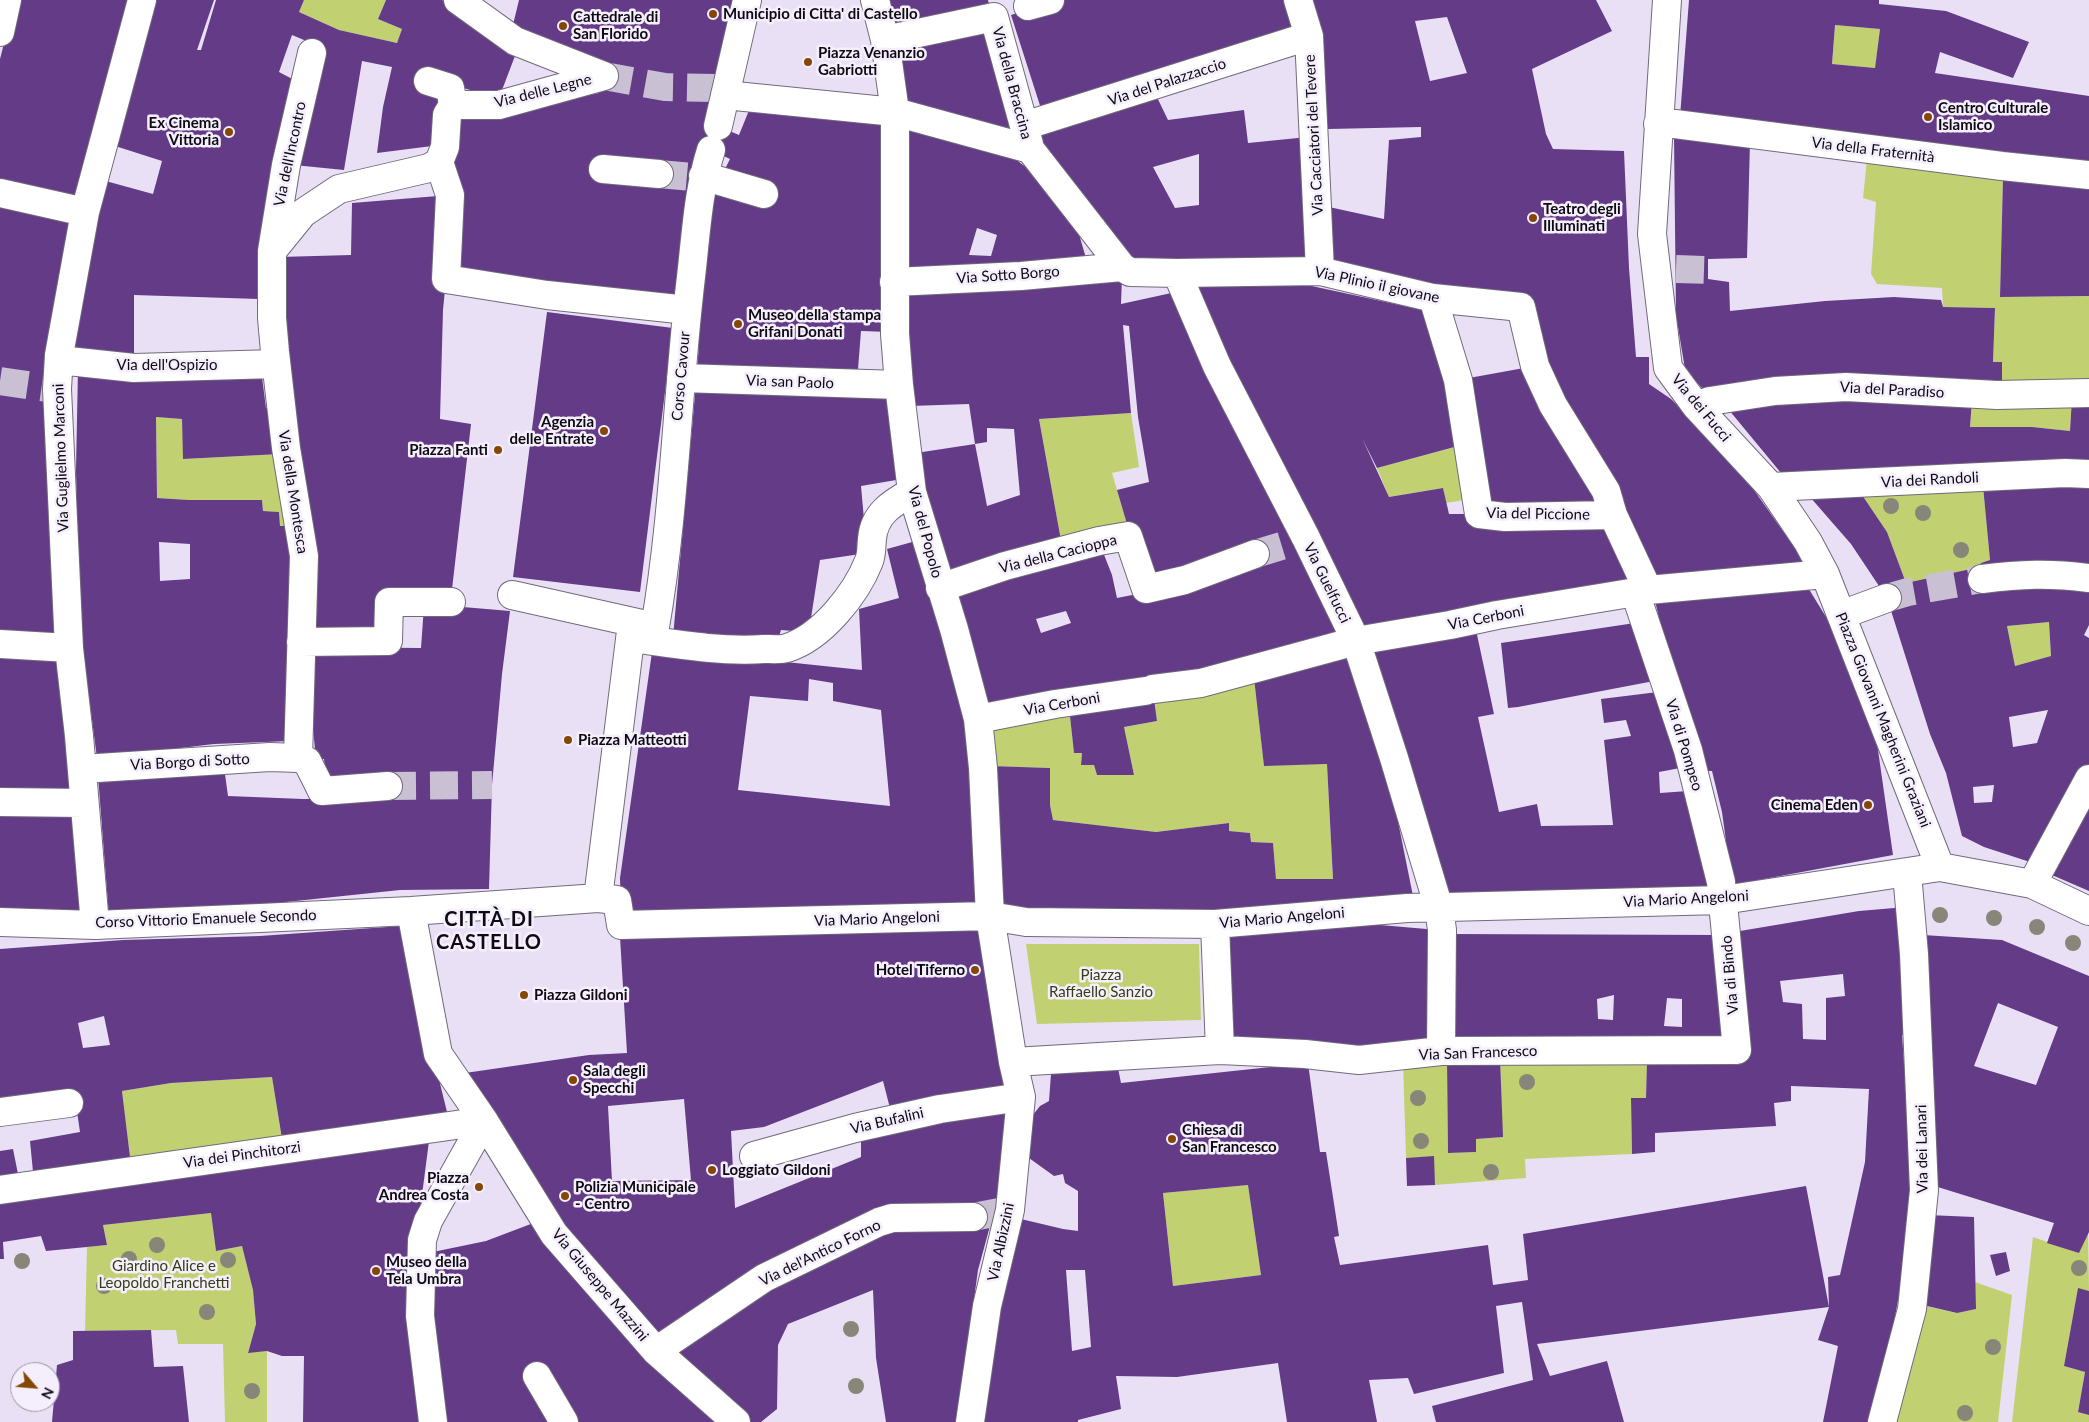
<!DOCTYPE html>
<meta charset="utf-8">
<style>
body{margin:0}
#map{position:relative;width:2089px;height:1422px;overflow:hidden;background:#eae0f6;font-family:Lato,sans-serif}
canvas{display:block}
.north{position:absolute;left:10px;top:1362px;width:50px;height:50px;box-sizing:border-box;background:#f5effd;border:1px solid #99939f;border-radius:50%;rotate:117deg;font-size:14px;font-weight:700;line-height:20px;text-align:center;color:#0e0a11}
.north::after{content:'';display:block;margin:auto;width:18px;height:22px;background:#844705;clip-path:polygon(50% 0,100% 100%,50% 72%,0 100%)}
</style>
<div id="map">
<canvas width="2089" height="1422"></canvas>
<div class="north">N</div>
</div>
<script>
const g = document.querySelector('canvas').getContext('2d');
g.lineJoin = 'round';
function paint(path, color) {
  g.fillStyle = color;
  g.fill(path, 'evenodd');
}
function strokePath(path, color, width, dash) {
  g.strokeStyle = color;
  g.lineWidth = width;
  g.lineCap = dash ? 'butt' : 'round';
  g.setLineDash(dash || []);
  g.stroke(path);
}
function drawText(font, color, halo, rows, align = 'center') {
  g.font = font + ' Lato,sans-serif';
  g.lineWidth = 5;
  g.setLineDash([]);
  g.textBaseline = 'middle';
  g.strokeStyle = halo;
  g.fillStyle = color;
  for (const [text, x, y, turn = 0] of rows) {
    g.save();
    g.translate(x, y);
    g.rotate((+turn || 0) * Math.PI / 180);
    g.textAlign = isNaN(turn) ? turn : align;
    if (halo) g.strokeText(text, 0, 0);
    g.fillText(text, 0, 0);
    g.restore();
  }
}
const green = new Path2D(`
 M304 0H386L378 19 402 29 397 43 339 30 299 12Z
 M1835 25 1880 29 1875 68 1832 64Z
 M1867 159 2003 178 2000 297 2089 296V387L2002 390V362H1993L1995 308 1943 307 1942 288 1877 284 1871 274 1876 202 1863 198Z
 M2072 398 2070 431 2032 427H1970L1972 400Z
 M1131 413 1139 467 1112 473 1129 531 1062 546 1039 419Z
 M156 417 182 419 184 459 280 454 293 526H280L279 512 263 511 262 500H189L157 498Z
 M1462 445 1470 499 1446 503 1443 488 1389 497 1377 468Z
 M1983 486 1990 560 1981 563 1980 567 1906 583 1887 532 1858 489Z
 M2049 622 2051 656 2015 666 2007 626Z
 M1254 678 1264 765 1327 764 1333 879H1276L1273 843 1251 842 1250 833 1229 831 1228 823 1156 832 1053 820 1050 805V768L991 766 987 723 1069 707 1074 752 1082 753 1081 765H1094L1097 775H1134L1124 727 1157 721 1154 695Z
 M1026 944H1199L1201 1020 1037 1024Z
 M1500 1058 1647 1060 1646 1098 1631 1099 1632 1154 1525 1159 1526 1178 1435 1185 1432 1157 1406 1158 1403 1062 1447 1060 1448 1153 1476 1152V1139L1502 1137Z
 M272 1077 283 1145 131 1165 122 1091 171 1083Z
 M1248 1185 1261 1275 1173 1286 1163 1193Z
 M211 1213 216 1251 242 1246 253 1290 256 1324 248 1352 267 1351V1422H225L223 1344H178L176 1330 85 1331 87 1247 107 1245 103 1225Z
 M2088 1231 2089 1291 2078 1289 2064 1366 2085 1372 2078 1411 2089 1415V1422H2012L2033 1237 2079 1253Z
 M1975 1282 2012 1295 1998 1422H1896L1923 1305 1956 1313 1976 1309Z`);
const building = new Path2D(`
 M15 0H133L78 205 0 187V59Z
 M151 0H214L197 50H201L216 0H304L299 12 339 30 397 43 402 29 378 19 386 0H442L518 48 499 98 445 83 448 90 440 145 377 153 383 107 392 67 362 61 344 170 294 165 316 45 292 35 279 72 300 83 259 299 134 295V356L75 354 85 242 102 180 153 194 162 161 109 144Z
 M519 0H733L708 122 739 135 752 103 890 119V332L861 331 857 382 697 374 708 194 721 177 730 159 701 145 681 297 452 275 453 120 599 93 601 85 511 33Z
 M882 0H988L992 16 889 35Z
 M1061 0H1294L1303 34 1044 118 1011 15Z
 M1307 0H1596L1612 31 1532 69 1546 134 1553 149 1624 151 1629 268 1636 357H1649V384L1671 399 1713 441 1749 483 1809 568 1655 584 1540 364 1527 303 1332 268 1329 207 1384 219 1389 140 1421 137V127L1328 129ZM1447 17 1467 73 1430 81 1415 21Z
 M1689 0H1879V4L1946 11 2029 42 2013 78 1940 52 1935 73 2089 96V165L1680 117ZM1835 25 1880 29 1875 68 1832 64Z
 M990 25 1017 130 903 102 891 42Z
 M1154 91 1168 120 1244 110 1248 143 1308 137 1312 261 1129 263 1029 129ZM1199 154V205L1175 208 1153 167Z
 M902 119 994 143 1031 171 1076 224 1088 265 908 279ZM977 228 997 235 991 256 969 255Z
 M1674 136 1750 141 1747 258 1708 259V279L1729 282 1730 311 1825 301 1894 297 1941 300 1943 307 1995 308 1993 362H2002V390L1709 396 1685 369 1676 315Z
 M2003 178 2089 185V296L2000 297Z
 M450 195 446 279 443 310 440 419 471 424 451 598 387 596 384 636 309 637 279 257 351 255 352 203Z
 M0 201 75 215 46 420 54 641 0 638Z
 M1122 277 1121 304 1176 292 1318 582 1338 638 1152 683 1157 721 1124 727 1134 775H1097L1094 765H1081L1082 753H1074L1069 707 988 712 949 589 1101 547 1112 575 1117 598 1188 584H1151L1129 531 1117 490 1149 482 1138 417 1129 326 1123 325 1131 413 1039 419 1062 546 948 583 916 453 975 444 987 506 1020 495 1014 429 987 428V442L975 444 969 404 910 406 904 287ZM1066 611 1071 623 1041 633 1036 619Z
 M1190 285H1307L1437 313 1458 380 1535 366 1613 522 1640 587 1356 632ZM1362 438 1377 468 1469 443 1479 514H1449L1443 488 1389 497Z
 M547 312 673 328 640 592 513 577Z
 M78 368 262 377 266 408 276 407 280 454 183 459 182 419 156 417 157 498 189 500H262L263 511 279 512 280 526H293L290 741 214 744 97 758 79 621 76 470ZM159 542 190 544V579L160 581Z
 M696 384 887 390 902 479 861 486 867 553 820 560 811 618 804 626 794 631 781 630 777 643 673 637Z
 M1776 393 1972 400 1970 427H2032L2070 431 2072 398 2089 399V469L1786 479 1724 404Z
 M2089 481V625L2084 635 2089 638V766L2033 863 1984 847 1962 836 1946 773 1930 734 1887 598 1851 544 1810 497 1858 489 1887 532 1906 583 1980 567 1981 563 1990 560 1983 486ZM2049 622 2051 656 2015 666 2007 626ZM2048 710 2037 743 2013 747 2009 717ZM1994 785 1992 802 1974 803 1973 787Z
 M923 539 966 693 985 913H621L620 878 652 652 757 659 862 670 859 609 899 598 887 549ZM809 679 833 683V701L881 710 890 806 738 790 750 696 808 701Z
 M1807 586 1834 630 1874 722 1893 855 1732 885 1722 812 1712 771H1705L1666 647 1655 601Z
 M424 606H451L510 611 502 674 492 785 489 889 400 890 210 910 109 917 98 776 224 767 228 796 303 799 389 798 327 786 324 759H316L311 709 314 647 421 648Z
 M1635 623 1654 681 1518 707 1508 708 1501 643Z
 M1476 630 1494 714 1478 717 1499 812 1537 804 1541 826 1613 825 1604 740 1631 736 1626 720 1604 723 1601 699 1658 692 1680 768 1659 772 1660 793 1688 791 1710 890 1448 898 1369 648Z
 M0 652 60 654 72 796H0Z
 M1352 652 1385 757 1414 901 1157 914 998 909 991 766 1050 768V805L1053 820 1156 832 1229 823V831L1250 833 1251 842 1273 843 1276 879H1333L1327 764 1264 766 1254 678Z
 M2089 793V891L2045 872Z
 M0 811 77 812 88 912 0 916Z
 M1906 907 1911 1032 1902 1035 1906 1090 1917 1088 1909 1243 1888 1353 1869 1422H1823L1838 1346 1818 1340 1829 1307 1537 1344 1550 1376 1607 1361 1624 1422H1436L1432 1406 1533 1380 1522 1302 1496 1306 1504 1373 1414 1394 1408 1378 1369 1380 1377 1422H1287L1278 1363 1177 1377 1116 1376 1121 1409 1078 1420V1422H984L998 1322 1021 1219 1063 1229 1078 1231V1191L1065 1183 1063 1174 1054 1176 1029 1158 1024 1126 1040 1106 1049 1101 1051 1074 1118 1068 1121 1083 1308 1063 1320 1152H1326L1339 1236 1334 1237 1340 1265 1488 1245 1493 1285 1528 1280 1523 1234 1806 1186 1829 1307 1828 1277 1840 1275 1865 1162 1869 1089 1791 1086V1101L1774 1103 1776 1126 1655 1133V1152L1632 1154 1631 1098H1646L1647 1060 1746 1062 1734 932 1859 911ZM1843 974 1845 996 1826 998V1040L1803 1039 1802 1004 1783 1002 1780 981ZM1248 1185 1261 1275 1173 1286 1163 1193ZM1066 1270H1085L1091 1347 1072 1351Z
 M1357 923 1438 930 1436 1043 1359 1052 1231 1041 1228 929Z
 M401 926 450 1124 283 1145 272 1077 171 1083 122 1091 131 1165 34 1182 30 1141 80 1132 75 1098 0 1107V949L123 940 260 936ZM104 1016 110 1045 83 1048 78 1023Z
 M986 926 1010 1107 1008 1160 978 1270 957 1422H886L876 1358 873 1290 788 1324 778 1345 777 1409 761 1422H749L663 1349 881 1229 907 1212 662 1343 567 1230 465 1073 589 1055 627 1053 620 937 802 935ZM883 1081 892 1116 861 1132V1157L735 1208 731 1131 764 1127ZM684 1099 691 1180 612 1181 608 1106Z
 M1447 934 1722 935 1730 1046 1456 1042ZM1614 995 1613 1020 1598 1019 1597 999ZM1667 998 1682 999V1027L1664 1026Z
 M1923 935 2002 940 2089 976V1232L2079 1253 2047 1243 2054 1223 1928 1184ZM1998 1003 2058 1027 2036 1085 1974 1066Z
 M1500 1058 1503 1137 1476 1139V1152L1448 1153 1447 1060Z
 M429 1141 414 1257 421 1422H303L304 1356H282L267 1351 248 1353 256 1324 253 1290 242 1246 216 1251 211 1213 103 1225 107 1245 46 1251 41 1236 3 1242 4 1259H0V1199Z
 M13 1149 20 1184 0 1187V1151Z
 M1434 1156 1435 1185 1407 1186 1406 1158Z
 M1928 1215 1974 1217 1976 1309 1957 1313 1923 1305 1929 1275Z
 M536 1222 717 1422H446L435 1335 428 1253 486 1241Z
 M2006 1252 2010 1271 1996 1276 1990 1255Z
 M2078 1288 2089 1291V1415L2078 1412 2085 1372 2064 1366Z
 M151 1330 154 1367 183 1366 189 1422H52L57 1365 73 1360V1331Z`);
const minorTunnel = new Path2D(`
 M604 76 665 87 715 88
 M659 174 692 177
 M1676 269 1708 270
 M0 381 48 388
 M1255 554 1301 540
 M1887 598 1908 592 1982 579
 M388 786 492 785
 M973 1217 1010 1210`);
const minor = new Path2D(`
 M458 0 515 41 604 76
 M875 0 885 40 895 112V334L899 385 912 492 954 629 978 719 983 768 990 916 1013 1062 1021 1097 1010 1210 987 1306 970 1422
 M1298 0 1309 36 1320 271
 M1667 0 1652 234 1668 368 1696 406 1771 487 1808 542 1825 574 1940 867
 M1028 6 1050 0
 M0 32 7 0
 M885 40 994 17 1029 144
 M428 81 450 88 453 105
 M725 95 895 112 1030 149 1122 267 1130 272 1177 273 1320 271 1433 298 1521 307 1535 366 1553 405 1606 491 1613 515 1648 590
 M1658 124H1675L2002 166 2089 175
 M718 126 747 0
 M1024 126 1309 36
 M439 162 450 195 446 279 547 295 687 310
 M439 162 445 147 447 115 453 105H499L604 76
 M603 169 659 174
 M703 176 764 194
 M0 193 85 212
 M273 250 303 213 339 189 429 168 439 162
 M1177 273 1217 366 1306 538 1356 641 1394 758 1439 908 1442 930 1441 1051
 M894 282 1021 276 1122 267
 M1433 298 1458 380 1479 514 1505 517 1613 515
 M59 360 134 368 276 364
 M681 378 899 385
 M1696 406 1710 401 1775 391 1846 387 1997 395 2089 393
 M1771 487 2065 473 2089 474
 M1982 579C2021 574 2050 573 2089 578
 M940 588 1005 566 1099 541 1128 536 1146 589 1185 580 1255 554
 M512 595 655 627C675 512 677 393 691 277 696 234 698 191 711 150
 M1841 615 1887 598
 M631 638C675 644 720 652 764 649 771 649 781 650 787 648 822 637 856 594 869 561 872 553 871 547 872 539 874 514 892 503 912 492
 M301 642 388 641 389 602H451
 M0 644 69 648
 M1153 689 1201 683 1356 641 1450 625 1497 615 1648 590 1825 574
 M978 719 1055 704 1145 691
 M298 758 304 556 286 448 275 352 272 318V251L286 165 312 53
 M82 769 270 757 298 758 307 761 322 791 388 786
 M0 802 84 803
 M2032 884 2089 779
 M598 898 632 623
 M411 911 438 1054 484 1121 554 1234 656 1351 736 1422
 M0 922 95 925 260 918 411 911 598 898 617 900 621 925 990 916 1026 922 1215 924 1407 908 1723 900 1940 867 2032 884 2089 911
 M1215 924 1220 1050
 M95 925 79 736 69 648 57 389 59 355 85 212 142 0
 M1013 1062 1220 1050 1305 1054 1359 1060 1441 1051 1737 1050 1721 882 1688 750 1635 592
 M0 1112 69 1103
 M754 1156 855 1128 940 1109 1021 1097
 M0 1190 484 1121
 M656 1351 764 1278 879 1222 892 1218 973 1217
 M537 1376 564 1422
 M433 1422 420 1316 422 1240 428 1221 484 1121
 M1882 1422 1912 1309 1924 1190 1914 954 1907 873`);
const trees = [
 [1891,506],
 [1923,513],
 [1961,550],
 [1940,915],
 [1994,918],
 [2037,927],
 [2073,943],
 [1527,1082],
 [1418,1098],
 [1421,1141],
 [1491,1172],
 [157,1245],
 [129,1259],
 [228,1260],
 [22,1261],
 [2079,1268],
 [104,1286],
 [207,1312],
 [851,1329],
 [1993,1347],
 [856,1386],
 [252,1391],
 [1965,1413]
];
const markers = [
 [713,14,5,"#844705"],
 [563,26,5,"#844705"],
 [808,62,5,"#844705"],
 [1928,117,5,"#844705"],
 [229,132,5,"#844705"],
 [1533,218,5,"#844705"],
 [738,324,5,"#844705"],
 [604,431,5,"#844705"],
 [498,450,5,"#844705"],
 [568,740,5,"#844705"],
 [1868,805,5,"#844705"],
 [975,970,5,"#844705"],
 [524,995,5,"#844705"],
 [573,1080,5,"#844705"],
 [1172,1139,5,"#844705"],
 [712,1170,5,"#844705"],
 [479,1187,5,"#844705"],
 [565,1196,5,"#844705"],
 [376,1271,5,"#844705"]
];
const poiNames = [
 ["Municipio di Citta' di Castello",723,14],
 ["Cattedrale di",573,17],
 ["San Florido",573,34],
 ["Piazza Venanzio",818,53],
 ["Gabriotti",818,70],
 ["Centro Culturale",1938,108],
 ["Islamico",1938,125],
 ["Ex Cinema",219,123,"right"],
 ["Vittoria",219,140,"right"],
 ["Teatro degli",1543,209],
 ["Illuminati",1543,226],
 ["Museo della stampa",748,315],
 ["Grifani Donati",748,332],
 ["Agenzia",594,422,"right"],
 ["delle Entrate",594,439,"right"],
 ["Piazza Fanti",488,450,"right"],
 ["Piazza Matteotti",578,740],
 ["Cinema Eden",1858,805,"right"],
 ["Hotel Tiferno",965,970,"right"],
 ["Piazza Gildoni",534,995],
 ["Sala degli",583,1071],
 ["Specchi",583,1088],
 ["Chiesa di",1182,1130],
 ["San Francesco",1182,1147],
 ["Loggiato Gildoni",722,1170],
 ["Piazza",469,1178,"right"],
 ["Andrea Costa",469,1195,"right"],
 ["Polizia Municipale",575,1187],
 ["- Centro",575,1204],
 ["Museo della",386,1262],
 ["Tela Umbra",386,1279]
];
const streetNames = [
 ["Via del Palazzaccio",1167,82,-18],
 ["Via della Braccina",1012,83,75],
 ["Via delle Legne",543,91,-14],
 ["Via Cacciatori del Tevere",1314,135,-93],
 ["Via della Fraternità",1873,150,7],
 ["Via dell'Incontro",290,154,-78],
 ["Via Sotto Borgo",1008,275,-4],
 ["Via Plinio il giovane",1377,285,12],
 ["Via dell'Ospizio",167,365],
 ["Corso Cavour",681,376,-85],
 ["Via san Paolo",790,382,2],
 ["Via del Paradiso",1892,390,3],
 ["Via dei Fucci",1701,408,50],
 ["Via Guglielmo Marconi",61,458,-92],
 ["Via dei Randoli",1930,480,-3],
 ["Via della Montesca",293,492,81],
 ["Via del Piccione",1538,514,1],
 ["Via del Popolo",925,532,75],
 ["Via della Cacioppa",1058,554,-14],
 ["Via Guelfucci",1327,583,64],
 ["Via Cerboni",1486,618,-11],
 ["Via Cerboni",1062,704,-10],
 ["Piazza Giovanni Magherini Graziani",1883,720,68],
 ["Via di Pompeo",1684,745,73],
 ["Via Borgo di Sotto",190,762,-3],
 ["Via Mario Angeloni",1686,899,-3],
 ["Via Mario Angeloni",1282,918,-5],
 ["Corso Vittorio Emanuele Secondo",206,919,-2],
 ["Via Mario Angeloni",877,919,-2],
 ["Via di Bindo",1730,975,-95],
 ["Via San Francesco",1478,1053,-2],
 ["Via Bufalini",887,1121,-13],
 ["Via dei Lanari",1922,1149,-91],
 ["Via dei Pinchitorzi",242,1155,-8],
 ["Via Albizzini",1001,1242,-78],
 ["Via del'Antico Forno",820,1253,-26],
 ["Via Giuseppe Mazzini",600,1285,50]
];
const parkNames = [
 ["Piazza",1101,975],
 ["Raffaello Sanzio",1101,992],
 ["Giardino Alice e",164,1266],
 ["Leopoldo Franchetti",164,1283]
];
const districtNames = [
 ["CITTÀ DI",489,920],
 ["CASTELLO",489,943]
];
paint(green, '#c1d171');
paint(building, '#633b87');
strokePath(minorTunnel, '#c9c0d4', 28, [28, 14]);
strokePath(minor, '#72697c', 30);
strokePath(minor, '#fff', 28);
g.fillStyle = '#878679';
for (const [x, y] of trees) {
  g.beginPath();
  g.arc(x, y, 8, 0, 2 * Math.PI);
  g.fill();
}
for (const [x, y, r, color] of markers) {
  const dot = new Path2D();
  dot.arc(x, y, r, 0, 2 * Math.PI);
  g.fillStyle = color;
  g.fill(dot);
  strokePath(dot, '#f5effd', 2);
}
drawText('bold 15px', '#0e0a11', '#f5effd', poiNames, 'left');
drawText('15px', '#0e0a11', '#f5effd', streetNames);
drawText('15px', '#363c13', '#f5effd', parkNames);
g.letterSpacing = '1px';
drawText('bold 20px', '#0e0a11', '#f5effd', districtNames);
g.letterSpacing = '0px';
</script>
